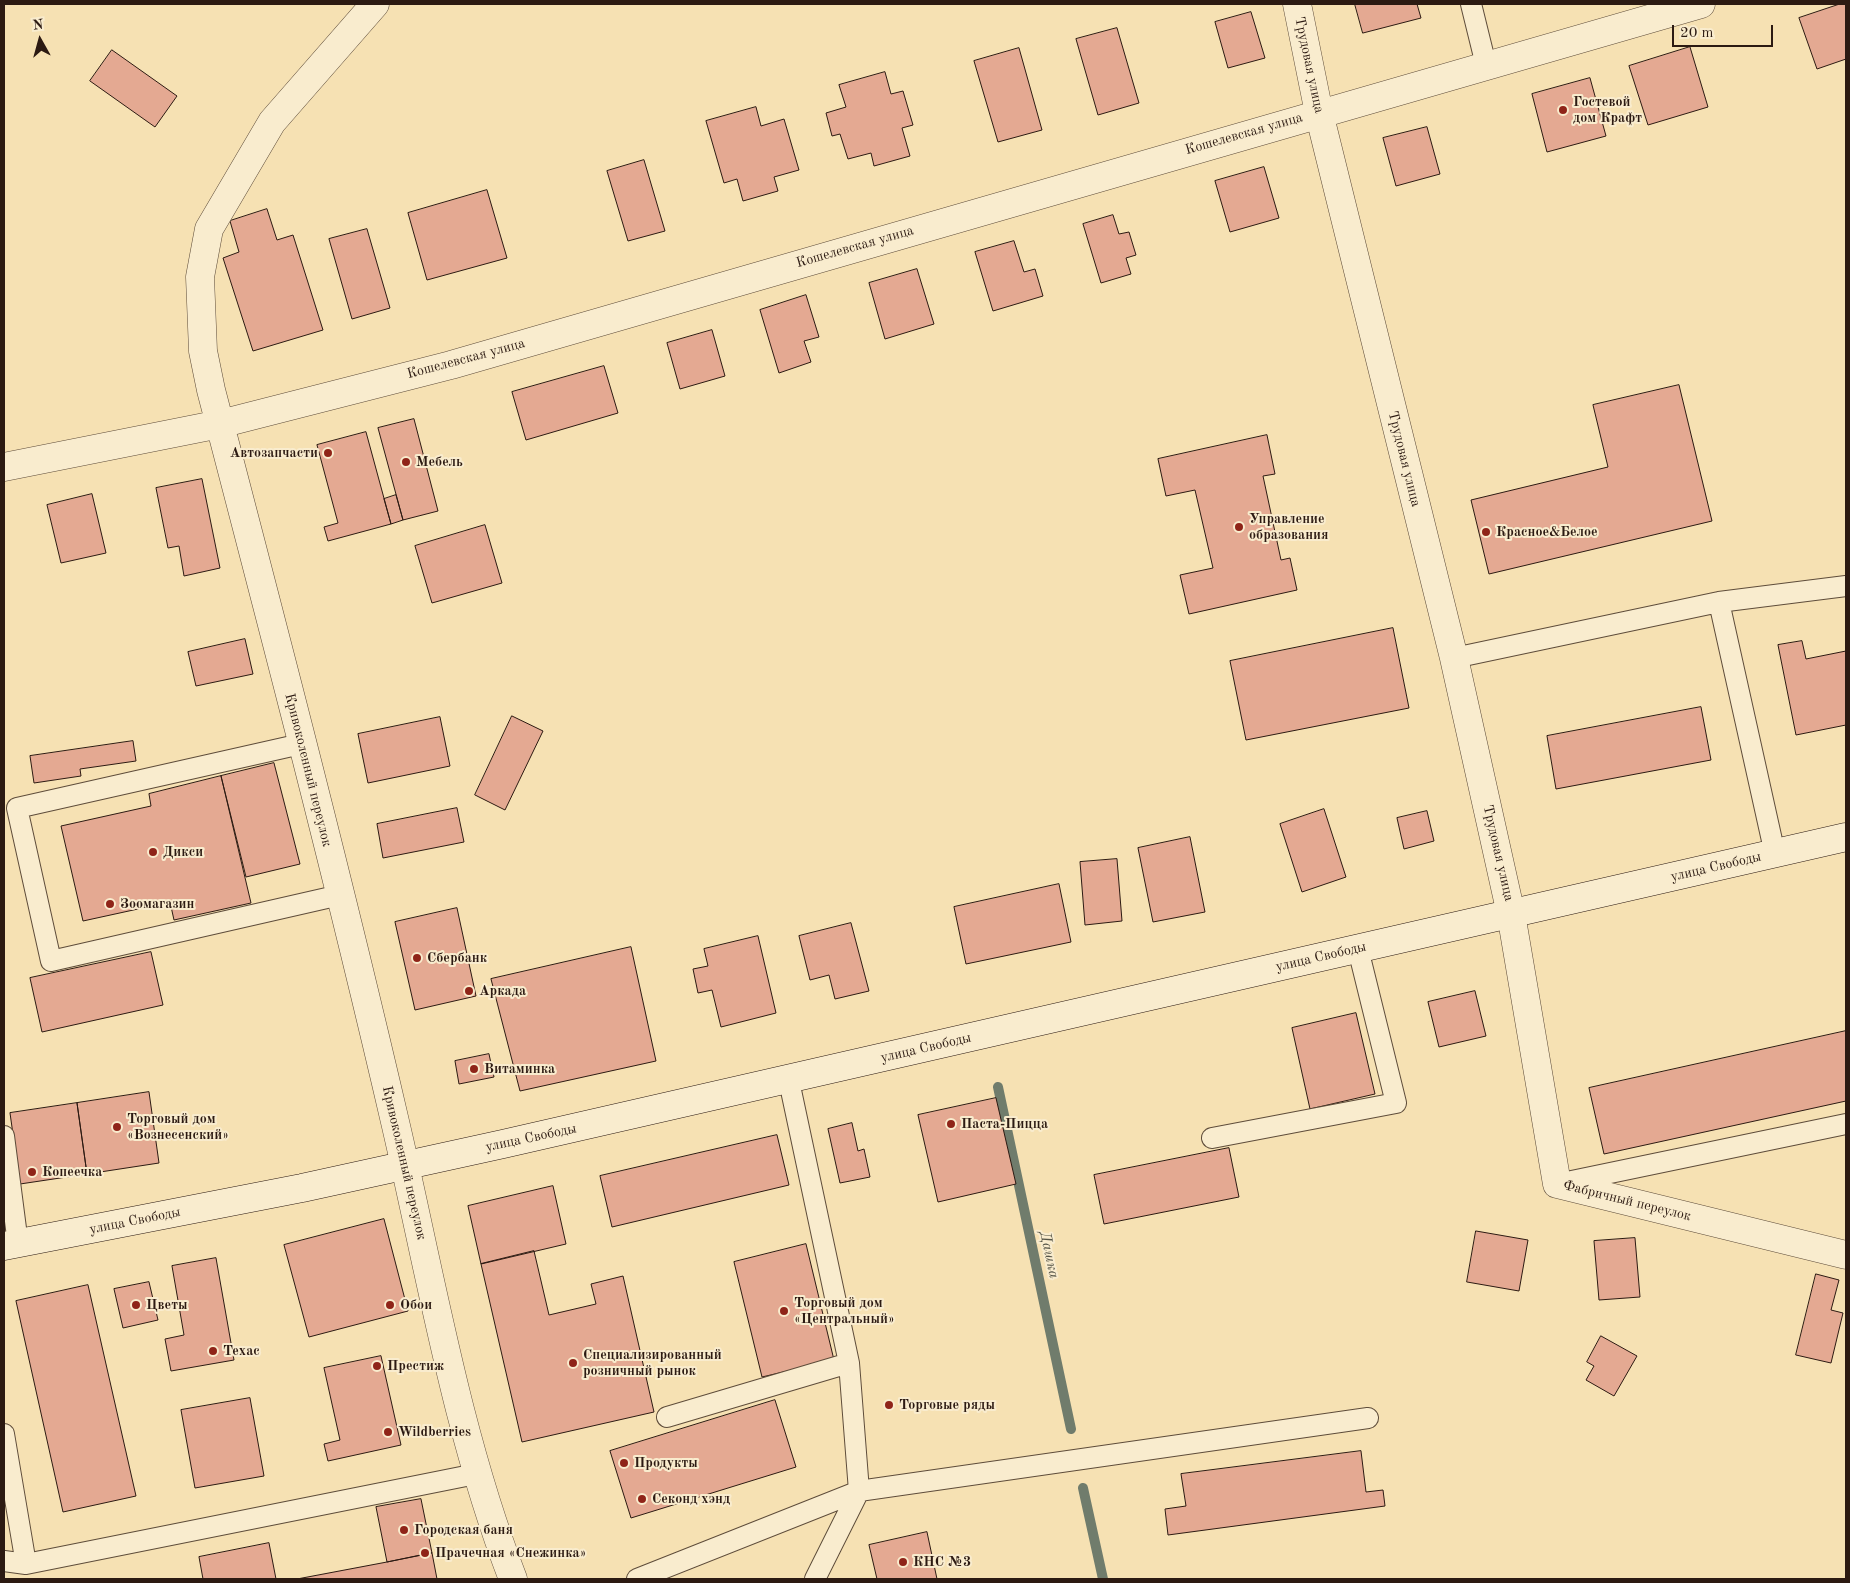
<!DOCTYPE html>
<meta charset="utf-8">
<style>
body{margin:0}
#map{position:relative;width:1850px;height:1583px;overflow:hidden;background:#f6e1b3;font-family:"Old Standard TT",serif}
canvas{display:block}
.frame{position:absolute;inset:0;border:5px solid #2c1a12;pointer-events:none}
.north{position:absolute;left:15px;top:15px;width:50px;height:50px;-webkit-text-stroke:4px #f9ecce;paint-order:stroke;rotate:353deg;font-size:14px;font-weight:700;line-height:20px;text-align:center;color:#2c1a12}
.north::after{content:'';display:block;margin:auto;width:18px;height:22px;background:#2c1a12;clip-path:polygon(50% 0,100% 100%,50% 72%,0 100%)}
.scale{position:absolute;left:1672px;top:25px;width:101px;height:22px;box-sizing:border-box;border:2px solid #2c1a12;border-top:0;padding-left:6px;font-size:15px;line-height:18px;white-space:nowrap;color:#2c1a12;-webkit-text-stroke:4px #f9ecce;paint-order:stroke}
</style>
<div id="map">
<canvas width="1850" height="1583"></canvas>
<div class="frame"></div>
<div class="north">N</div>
<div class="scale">20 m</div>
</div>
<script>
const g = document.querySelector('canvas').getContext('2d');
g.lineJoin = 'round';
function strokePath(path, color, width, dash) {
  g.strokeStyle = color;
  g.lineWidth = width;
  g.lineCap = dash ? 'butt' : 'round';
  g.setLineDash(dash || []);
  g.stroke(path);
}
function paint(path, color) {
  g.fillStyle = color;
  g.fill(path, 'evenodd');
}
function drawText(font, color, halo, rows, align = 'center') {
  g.font = font + ' "Old Standard TT",serif';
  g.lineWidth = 4;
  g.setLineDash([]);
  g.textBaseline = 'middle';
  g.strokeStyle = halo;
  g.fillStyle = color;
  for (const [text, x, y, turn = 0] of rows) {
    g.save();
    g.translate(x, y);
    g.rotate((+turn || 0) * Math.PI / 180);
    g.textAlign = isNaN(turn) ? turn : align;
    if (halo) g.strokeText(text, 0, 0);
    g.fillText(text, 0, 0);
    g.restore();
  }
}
const stream = new Path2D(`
 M998 1087 1071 1429
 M1083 1488 1103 1579`);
const building = new Path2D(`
 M1355 4H1417L1421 18 1363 33Z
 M1840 4H1846V59L1817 69 1799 18Z
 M1251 12 1265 58 1228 68 1215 22Z
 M1117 28 1139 103 1098 115 1076 39Z
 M1690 47 1708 107 1648 125 1629 66Z
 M1019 48 1042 130 998 142 974 61Z
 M112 50 177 96 155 127 90 81Z
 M885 72 891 94 903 91 913 125 902 128 910 156 874 166 871 153 848 159 840 134 832 136 826 113 846 107 839 85Z
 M1590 78 1606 136 1547 152 1532 94Z
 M756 107 761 126 784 119 799 170 774 177 778 191 743 201 737 179 724 183 706 121Z
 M1427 127 1440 174 1396 186 1383 138Z
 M644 160 665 231 628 241 607 171Z
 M1264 167 1279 218 1230 232 1215 181Z
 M487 190 507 258 427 280 408 213Z
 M267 209 277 240 293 235 323 330 253 351 223 258 239 252 230 221Z
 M1113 215 1119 234 1129 232 1136 255 1126 258 1131 274 1101 283 1083 224Z
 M367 229 390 308 352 319 329 239Z
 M1014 241 1024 272 1035 269 1043 296 993 311 975 252Z
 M917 269 934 324 885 339 869 283Z
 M806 295 819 337 804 341 811 362 779 373 760 310Z
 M712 330 725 376 680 389 667 343Z
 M604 366 618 413 526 440 512 392Z
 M1679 385 1712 521 1489 574 1471 500 1608 467 1593 405Z
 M414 419 438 511 403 520 378 428Z
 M366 432 391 524 328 541 324 527 338 523 317 445Z
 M1267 435 1275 474 1263 476 1281 560 1290 558 1297 590 1189 614 1180 575 1213 568 1195 490 1166 496 1158 459Z
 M202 479 220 568 184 576 179 546 168 548 156 488Z
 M92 494 106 553 61 563 47 505Z
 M396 495 403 520 391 524 384 499Z
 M485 525 502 583 432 603 415 546Z
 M1393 628 1409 708 1246 740 1230 661Z
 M245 639 253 674 196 686 188 652Z
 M1802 641 1806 659 1846 651V725L1796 735 1778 645Z
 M1701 707 1711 760 1556 789 1547 736Z
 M512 716 543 731 505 810 475 795Z
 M440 717 450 766 368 783 358 734Z
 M133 741 136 761 80 769 81 776 34 783 30 756Z
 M274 763 300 864 246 877 221 776Z
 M221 776 251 903 174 920 170 902 83 921 61 826 151 806 149 794Z
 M457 808 464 842 383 858 377 824Z
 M1324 809 1346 877 1302 892 1280 824Z
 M1427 811 1434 841 1404 849 1397 818Z
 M1190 837 1205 912 1153 922 1138 848Z
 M1117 859 1122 921 1085 925 1080 862Z
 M1059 884 1071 942 966 964 954 907Z
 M457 908 476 996 415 1010 395 922Z
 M851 923 869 991 835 999 829 975 810 980 799 936Z
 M758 936 776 1013 721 1027 712 990 698 993 693 969 708 966 704 949Z
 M631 947 656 1061 520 1091 491 979Z
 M151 952 163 1005 42 1032 30 978Z
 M1475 991 1486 1036 1439 1047 1428 1002Z
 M1356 1013 1375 1094 1310 1109 1292 1028Z
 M1846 1031V1101L1604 1154 1589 1088Z
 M489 1054 494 1077 459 1084 455 1061Z
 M149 1092 159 1163 87 1174 77 1103Z
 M996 1098 1016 1184 938 1202 918 1115Z
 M77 1103 87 1174 20 1184 10 1113Z
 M852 1123 858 1151 864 1149 870 1177 840 1183 828 1129Z
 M777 1135 789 1185 612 1227 600 1176Z
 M1229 1148 1239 1197 1104 1224 1094 1175Z
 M553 1186 566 1244 481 1264 468 1206Z
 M384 1219 408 1311 309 1337 284 1245Z
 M1476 1231 1528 1240 1519 1291 1467 1282Z
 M1635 1238 1640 1297 1599 1300 1594 1241Z
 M806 1244 834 1360 762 1377 734 1262Z
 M534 1251 549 1315 596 1304 591 1284 623 1276 654 1412 522 1442 481 1264Z
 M216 1258 234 1360 171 1371 165 1339 184 1335 172 1266Z
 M1816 1274 1839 1280 1831 1310 1843 1313 1831 1363 1796 1355Z
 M149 1282 158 1320 123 1328 114 1289Z
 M88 1285 136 1496 63 1512 16 1301Z
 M1601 1336 1637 1356 1614 1396 1586 1380 1594 1366 1587 1362Z
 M381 1356 401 1445 328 1461 324 1444 340 1440 324 1368Z
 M250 1398 264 1476 195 1488 181 1410Z
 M775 1400 796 1467 631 1518 610 1451Z
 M1361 1451 1366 1492 1383 1490 1385 1506 1168 1535 1165 1509 1186 1506 1181 1474Z
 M421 1499 432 1553 387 1562 376 1507Z
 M927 1532 937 1579H877L869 1545Z
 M269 1543 276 1579H203L199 1557Z
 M432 1553 437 1579H297L387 1562Z`);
const service = new Path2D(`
 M1471 4 1486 65
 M1719 602 1775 854
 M1454 658 1719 602 1846 586
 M301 744 17 808 51 961 340 895
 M4 1136 18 1244
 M1212 1138 1396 1103 1358 949
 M1562 1183 1846 1124
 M667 1417 849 1363 789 1081
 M4 1434 26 1564
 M4 1561 26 1564 476 1474
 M637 1579 859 1491 849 1363
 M815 1579 859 1491 1368 1418`);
const minor = new Path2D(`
 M375 4 272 122 209 229 200 277 203 351 211 390C275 635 339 880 396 1126 431 1277 457 1434 513 1579
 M4 467 220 424 451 365 1701 4
 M1511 914 1557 1184 1846 1255`);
const tertiary = new Path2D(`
 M1297 4 1319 113 1454 658 1511 914`);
const secondary = new Path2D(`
 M4 1246 302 1188 503 1144 1846 837`);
const markers = [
 [1563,110,5,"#8f2418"],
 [328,453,5,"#8f2418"],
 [406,462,5,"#8f2418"],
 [1239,527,5,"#8f2418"],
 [1486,532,5,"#8f2418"],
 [153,852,5,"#8f2418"],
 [110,904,5,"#8f2418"],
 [417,958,5,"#8f2418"],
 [469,991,5,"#8f2418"],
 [474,1069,5,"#8f2418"],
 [951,1124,5,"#8f2418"],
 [117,1127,5,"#8f2418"],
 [32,1172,5,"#8f2418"],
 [136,1305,5,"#8f2418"],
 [390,1305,5,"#8f2418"],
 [784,1311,5,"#8f2418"],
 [213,1351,5,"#8f2418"],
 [573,1363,5,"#8f2418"],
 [377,1366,5,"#8f2418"],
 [889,1405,5,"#8f2418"],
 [388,1432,5,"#8f2418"],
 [624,1463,5,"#8f2418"],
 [642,1499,5,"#8f2418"],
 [404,1530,5,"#8f2418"],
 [425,1553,5,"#8f2418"],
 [903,1562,5,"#8f2418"]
];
const streetNames = [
 ["Трудовая улица",1309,65,78],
 ["Кошелевская улица",1244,134,-16],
 ["Кошелевская улица",855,247,-16],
 ["Кошелевская улица",466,359,-15],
 ["Трудовая улица",1404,459,76],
 ["Кривоколенный переулок",308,770,76],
 ["Трудовая улица",1498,853,77],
 ["улица Свободы",1716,867,-13],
 ["улица Свободы",1321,957,-13],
 ["улица Свободы",926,1048,-13],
 ["улица Свободы",531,1138,-12],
 ["Кривоколенный переулок",404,1163,77],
 ["Фабричный переулок",1627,1201,14],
 ["улица Свободы",135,1221,-11]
];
const poiNames = [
 ["Гостевой",1573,102],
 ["дом Крафт",1573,118],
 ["Автозапчасти",318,453,"right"],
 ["Мебель",416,462],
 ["Управление",1249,519],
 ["образования",1249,535],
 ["Красное&Белое",1496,532],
 ["Дикси",163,852],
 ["Зоомагазин",120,904],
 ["Сбербанк",427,958],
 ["Аркада",479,991],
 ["Витаминка",484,1069],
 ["Торговый дом",127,1119],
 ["«Вознесенский»",127,1135],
 ["Паста-Пицца",961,1124],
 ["Копеечка",42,1172],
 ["Торговый дом",794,1303],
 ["«Центральный»",794,1319],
 ["Цветы",146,1305],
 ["Обои",400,1305],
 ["Техас",223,1351],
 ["Специализированный",583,1355],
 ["розничный рынок",583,1371],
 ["Престиж",387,1366],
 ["Торговые ряды",899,1405],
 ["Wildberries",398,1432],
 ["Продукты",634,1463],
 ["Секонд хэнд",652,1499],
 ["Городская баня",414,1530],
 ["Прачечная «Снежинка»",435,1553],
 ["КНС №3",913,1562]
];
const waterNames = [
 ["Дашка",1049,1255,78]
];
strokePath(stream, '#707c6c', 10);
paint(building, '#e4a992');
strokePath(building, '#2c1a12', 1);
strokePath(service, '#5e4c3a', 22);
strokePath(minor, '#5e4c3a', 29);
strokePath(tertiary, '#5e4c3a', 29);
strokePath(secondary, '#2c1a12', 29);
strokePath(service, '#f9ecce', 20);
strokePath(minor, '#f9ecce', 28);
strokePath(tertiary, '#f9ecce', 28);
strokePath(secondary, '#f9ecce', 28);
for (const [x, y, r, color] of markers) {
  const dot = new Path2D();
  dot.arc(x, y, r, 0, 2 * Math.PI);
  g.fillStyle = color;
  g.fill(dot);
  strokePath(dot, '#f9ecce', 2);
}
drawText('14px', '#2c1a12', '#f9ecce', streetNames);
drawText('bold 14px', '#2c1a12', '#f9ecce', poiNames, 'left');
drawText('italic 15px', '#545346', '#f9ecce', waterNames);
</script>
